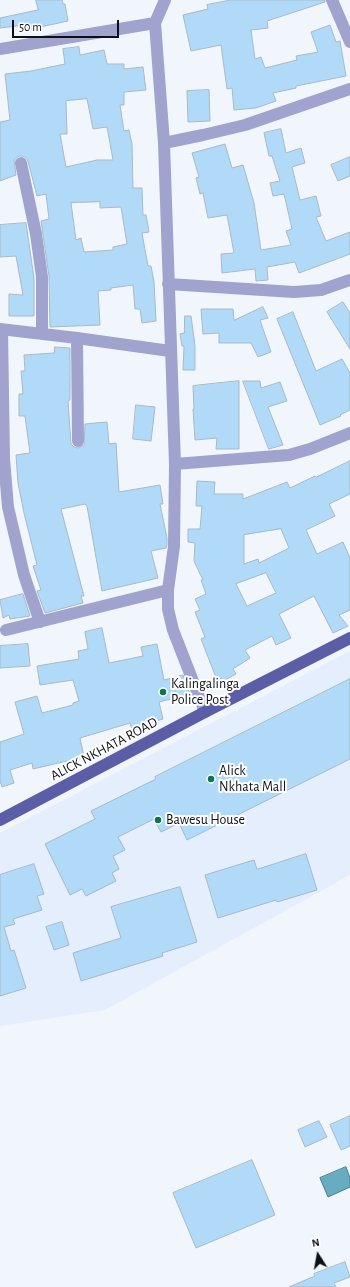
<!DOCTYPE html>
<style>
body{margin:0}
#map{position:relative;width:350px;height:1287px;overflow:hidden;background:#f1f6fd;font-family:"Alegreya Sans",sans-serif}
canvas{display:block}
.north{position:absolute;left:298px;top:1235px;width:40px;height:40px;-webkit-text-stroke:3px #fff;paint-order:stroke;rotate:349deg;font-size:11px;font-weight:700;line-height:16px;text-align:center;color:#0c1016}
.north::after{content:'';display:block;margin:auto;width:14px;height:18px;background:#0c1016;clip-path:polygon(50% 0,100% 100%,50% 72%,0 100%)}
.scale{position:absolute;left:12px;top:20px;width:107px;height:18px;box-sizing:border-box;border:2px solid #0c1016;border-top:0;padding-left:5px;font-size:12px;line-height:14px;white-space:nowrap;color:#0c1016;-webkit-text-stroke:3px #fff;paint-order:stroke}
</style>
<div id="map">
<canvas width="350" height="1287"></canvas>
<div class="north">N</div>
<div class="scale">50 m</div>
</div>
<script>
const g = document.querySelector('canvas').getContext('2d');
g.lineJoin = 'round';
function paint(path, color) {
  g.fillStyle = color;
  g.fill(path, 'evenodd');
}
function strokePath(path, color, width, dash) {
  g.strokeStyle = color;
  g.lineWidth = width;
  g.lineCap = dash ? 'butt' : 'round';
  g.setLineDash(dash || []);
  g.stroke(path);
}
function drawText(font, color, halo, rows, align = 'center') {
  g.font = font + ' "Alegreya Sans",sans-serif';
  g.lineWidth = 4;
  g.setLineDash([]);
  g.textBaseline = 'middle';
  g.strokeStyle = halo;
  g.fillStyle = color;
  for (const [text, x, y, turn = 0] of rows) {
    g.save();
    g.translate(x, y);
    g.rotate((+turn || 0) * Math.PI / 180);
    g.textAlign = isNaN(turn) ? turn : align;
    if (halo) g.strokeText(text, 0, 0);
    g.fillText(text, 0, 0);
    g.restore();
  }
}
const built = new Path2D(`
 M350 651V875L105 1010 0 1026V833Z`);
const water = new Path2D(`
 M346 1167 350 1178V1187L328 1197 320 1178Z`);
const building = new Path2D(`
 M36 0H62L63 4H65L68 21 26 30 25 25 0 28V18L38 10Z
 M231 0H325V2L267 21 268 28 251 30 255 59 261 57 265 68 297 60 296 56 318 52 311 32 330 25 336 42 340 41 346 76 296 86V88L273 93 276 101 256 108 234 110 232 88 227 89 221 45 191 51 183 15 208 9 207 5Z
 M79 47 80 55 104 50 107 64H124V69L143 67 146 90 124 92V105H120L124 131 129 130 132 144 133 188H142L143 215H146L149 232 142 233 148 266H151L154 282 156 321 142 323 140 309H135L133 285 111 288V290L98 291 100 325 50 327 49 276 41 221 49 219 46 194 37 196 28 161 26 158 23 156H19L14 160 16 175 0 181V122L10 120 5 74 31 71 65 64 63 49ZM87 99 93 129 107 127 113 160H97L66 167 60 134H67L66 101ZM100 202V208L121 207 127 244 113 247V250L84 252 81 238 76 240 71 203Z
 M209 90 210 121 188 122 187 91Z
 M281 129 286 153 301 148 305 163 292 167 300 200 316 196 321 216 316 217 326 241 350 232V254L299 273 295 262 267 267 268 280 256 281 255 269 222 273 221 254 234 253 227 215 208 218 203 193 200 194 196 178 199 177 192 153 225 144 232 168 243 165 254 203 261 250 291 245 286 231 292 229 284 194 273 196 270 183 280 181 272 156H269L264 133Z
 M350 157V176L338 181 331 165Z
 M26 223 34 278V316H9V294L23 295 16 256 0 257V225Z
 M343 302 350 313V349L327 312Z
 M263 307 268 318 260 320 271 352 258 357 251 343H219V333L203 334 201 309H233L234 320Z
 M293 312 316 371 342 359 350 373V410L340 415 341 416 320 425 277 319Z
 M185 316H191L195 346V370H183L184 346H182L180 334 184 333Z
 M55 347 70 348V400L68 401 71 444 74 447 78 448 84 445 85 424 107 422 109 444 116 443 119 492 160 485 163 504H160L167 538V545L166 548 151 551 158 578 102 591 87 506 85 504 61 509 84 596H81L83 603 45 613 37 591 41 590 33 566 37 565 24 513 18 483 16 455 30 453 25 416H19V394H23L21 371H25L24 355 54 353Z
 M239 381V449H216L217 438 195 440 193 409H194L193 386Z
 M243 381H260L261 388 280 382 287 401 268 407 283 445 269 449Z
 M136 405 155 407 151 441 133 439Z
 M350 461V494L329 504 335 516 306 530 317 554 343 542 350 558V610L339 615 348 626 333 633 314 596 279 614 291 638 276 645 272 636 245 650 250 658 233 669 236 674 223 681 222 678 217 680 201 639 205 637 195 612 200 610 195 599 206 594 201 580H203L194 561 195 543 188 542V529H200L202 506H196L197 481 215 482 214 494H243V499L287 482 290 488 315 476 316 477ZM281 529 289 548 259 563 258 559 244 564V535ZM266 573 276 593 247 606 236 584Z
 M23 594 30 616 10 619 9 615 3 618 0 600Z
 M102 628 109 663 143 656 141 647 157 644 164 680 183 675 190 694 159 702 163 719 145 724V726L132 730 130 723 80 738 84 757 33 769 32 763 10 770 14 783 2 787 0 781V742L24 734 15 702 37 696 42 713 73 705V703L79 701 73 680 40 685 37 666 79 659 78 651 88 649 85 632Z
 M28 644 30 666 0 668V646Z
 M350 679V759L187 840 179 823 161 832 154 819 118 837 125 850 113 856 119 869 112 873 116 881 86 896 82 889 70 895 45 844 95 819 91 811 156 779 155 777Z
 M306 854 317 890 277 902 276 900 218 918 205 875 254 860 257 869Z
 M34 864 44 894 37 896 42 910 13 919 15 924 4 927 11 951 14 950 26 988 0 996V875Z
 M180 887 197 942 162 953 163 956 81 981 73 953 121 938 111 907Z
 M62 922 69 945 54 950 46 927Z
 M350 1116V1146L341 1150 330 1125Z
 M319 1121 327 1137 305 1147 298 1130Z
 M252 1160 275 1215 196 1248 173 1193Z
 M345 1262 350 1277 334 1283 336 1287H289L315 1276 314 1274Z`);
const minor = new Path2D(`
 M165 0 155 23 164 143 175 464 174 546 168 590V609L173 630 205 712
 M332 0 350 42
 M0 49 155 23
 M164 143 203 135 245 125 350 89
 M21 163 36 234 42 277V334
 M168 284 294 292 321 290 350 280
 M0 329 77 338 170 351
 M2 329 4 459 8 507 24 575 40 622
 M77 338 78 441
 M175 464 289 455 310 449 350 433
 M6 630 168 590`);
const major = new Path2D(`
 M0 820 205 712 350 638`);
const markers = [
 [163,692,4,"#0e754d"],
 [211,779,4,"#0e754d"],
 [158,820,4,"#0e754d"]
];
const poiNames = [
 ["Kalingalinga",171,684],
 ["Police Post",171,700],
 ["Alick",219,771],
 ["Nkhata Mall",219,787],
 ["Bawesu House",166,820]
];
const streetNames = [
 ["ALICK NKHATA ROAD",104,749,-28]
];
paint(built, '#e5eefd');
paint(water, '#68acc1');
strokePath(water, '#4c7d8e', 1);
paint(building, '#b1daf9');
strokePath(building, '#a7b9c7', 1);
strokePath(minor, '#9fa3cd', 12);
strokePath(major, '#5b5da7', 12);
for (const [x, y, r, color] of markers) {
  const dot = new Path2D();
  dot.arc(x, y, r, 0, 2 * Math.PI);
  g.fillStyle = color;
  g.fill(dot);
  strokePath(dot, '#fff', 1.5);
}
drawText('14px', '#0c1016', '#fff', poiNames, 'left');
drawText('14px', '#0c1016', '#fff', streetNames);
</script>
